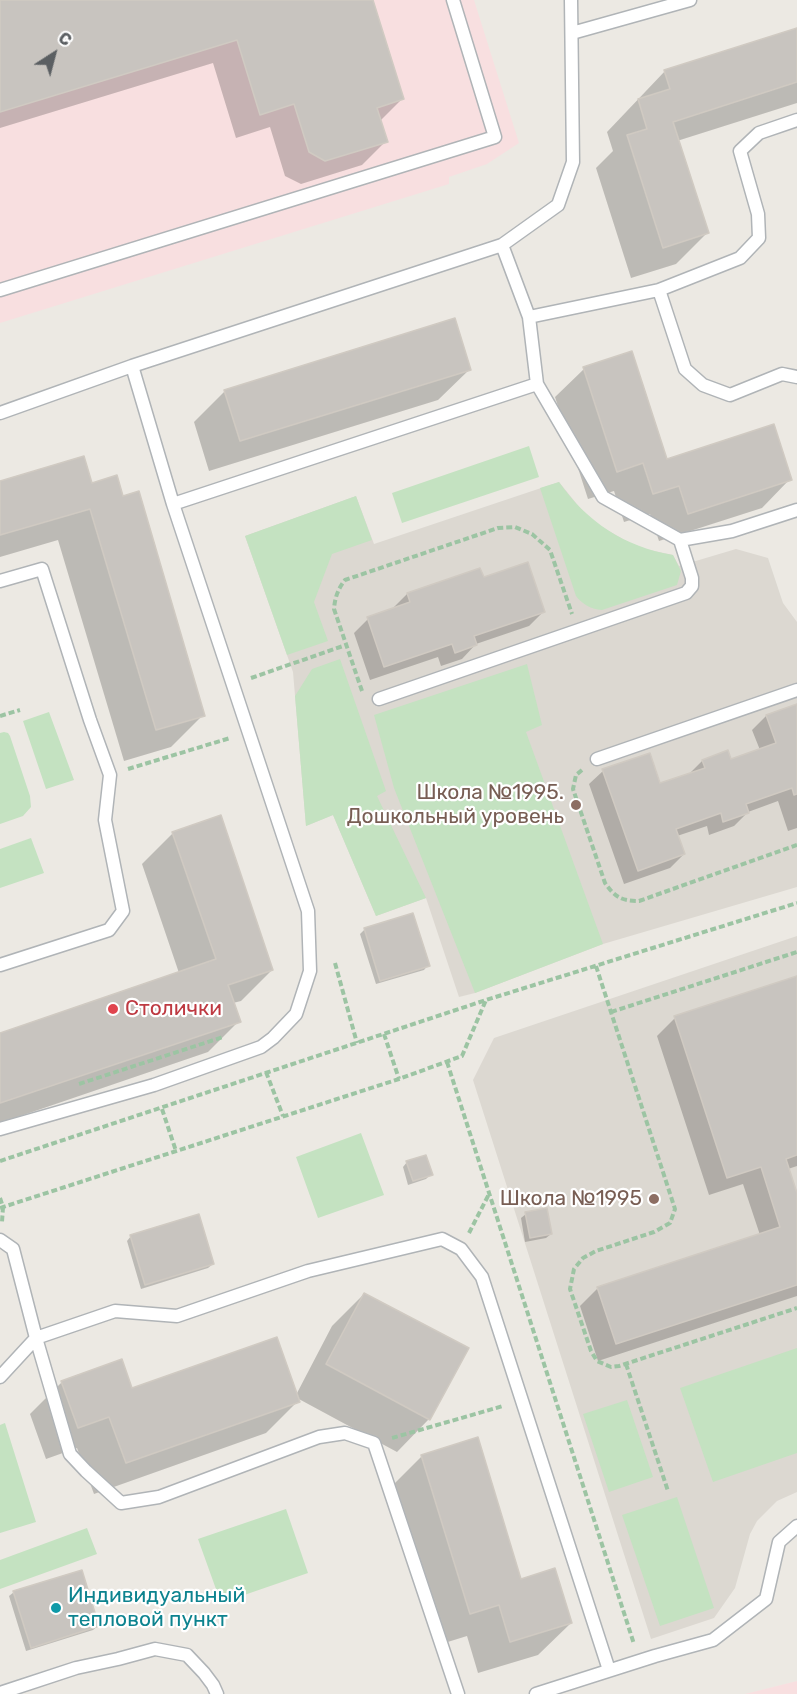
<!DOCTYPE html>
<meta charset="utf-8">
<style>
body{margin:0}
#map{position:relative;width:797px;height:1694px;overflow:hidden;background:#ece9e3;font-family:Rubik,sans-serif}
canvas{display:block}
.north{position:absolute;left:24px;top:24px;width:60px;height:60px;-webkit-text-stroke:4px #fff;paint-order:stroke;rotate:36deg;font-size:16px;font-weight:700;line-height:24px;text-align:center;color:#5b5f62}
.north::after{content:'';display:block;margin:auto;width:21px;height:27px;background:#5b5f62;clip-path:polygon(50% 0,100% 100%,50% 72%,0 100%)}
</style>
<div id="map">
<canvas width="797" height="1694"></canvas>
<div class="north">С</div>
</div>
<script>
const g = document.querySelector('canvas').getContext('2d');
g.lineJoin = 'round';
function paint(path, color) {
  g.fillStyle = color;
  g.fill(path, 'evenodd');
}
function strokePath(path, color, width, dash) {
  g.strokeStyle = color;
  g.lineWidth = width;
  g.lineCap = dash ? 'butt' : 'round';
  g.setLineDash(dash || []);
  g.stroke(path);
}
function drawText(font, color, halo, rows, align = 'center') {
  g.font = font + ' Rubik,sans-serif';
  g.lineWidth = 4.5;
  g.setLineDash([]);
  g.textBaseline = 'middle';
  g.strokeStyle = halo;
  g.fillStyle = color;
  for (const [text, x, y, turn = 0] of rows) {
    g.save();
    g.translate(x, y);
    g.rotate((+turn || 0) * Math.PI / 180);
    g.textAlign = isNaN(turn) ? turn : align;
    if (halo) g.strokeText(text, 0, 0);
    g.fillText(text, 0, 0);
    g.restore();
  }
}
const education = new Path2D(`
 M559 482 580 508 597 524 628 542 645 549 673 555 679 566 736 549 768 558 783 603 797 622V887L603 944 475 993 459 997 426 898 376 916 333 815 306 826 293 672 245 536 356 496 374 544Z
 M797 936V1492L777 1501 757 1521 750 1534 735 1588 714 1618 651 1639 473 1080 494 1038Z`);
const medical = new Path2D(`
 M0 0H474L519 143 487 164 449 177V184L0 323Z
 M797 1681V1694H745Z`);
const green = new Path2D(`
 M529 446 539 477 402 523 392 493Z
 M559 482C587 522 625 547 673 555L681 571 677 585 602 610C591 609 583 605 576 596L540 488Z
 M356 496 372 540 332 554 314 602 328 641 287 655 245 536Z
 M340 659 386 791 377 796 426 898 376 916 333 815 306 826 295 696 312 669Z
 M527 664 542 725 526 732 603 944 475 993 394 788 374 715Z
 M49 712 74 780 46 789 23 721Z
 M4 732 8 733 10 736 30 796 31 807 23 816 0 824V733Z
 M31 838 44 873 0 888V849Z
 M361 1133 384 1195 318 1218 296 1157Z
 M797 1348V1453L713 1482 680 1388Z
 M627 1400 653 1477 609 1492 583 1414Z
 M5 1423 36 1522 0 1533V1425Z
 M677 1497 714 1608 660 1626 622 1515Z
 M286 1509 308 1573 221 1603 198 1539Z
 M87 1528 97 1554 0 1589V1560Z`);
const shadow = new Path2D(`
 M0 0H371L402 99 380 121 386 141 362 165 301 184 285 176 270 127 236 138 213 63 0 128Z
 M797 29V103L677 141 707 233 676 264 631 278 596 168 613 151 607 132 665 71Z
 M470 369 438 400 209 471 194 422 225 391Z
 M584 369 666 461 790 479 762 508 659 541 650 514 624 522 614 491 588 499 555 397Z
 M0 482 91 485 203 715 171 747 124 761 58 540 0 557Z
 M483 579 543 612 529 626 476 644 462 659 441 666 438 657 370 680 354 633 368 619 394 610 393 608 407 594Z
 M797 705V828L788 831 778 801 748 812 734 826 709 835 707 826 677 836 684 854 670 868 624 884 589 784 603 771 660 785 688 775 702 761 730 760 760 750 752 730 766 716Z
 M173 833 272 970 241 1001 233 1003 239 1021 208 1052 0 1123V1034L179 973 142 864Z
 M365 929 428 965 424 970 376 984 360 934Z
 M797 978V1166L788 1169 797 1197V1296L598 1361 580 1306 598 1288 760 1235 743 1184 709 1195 657 1036 675 1018Z
 M407 1162 431 1174 426 1179 408 1185 403 1167Z
 M526 1214 551 1234 546 1238 525 1242 521 1218Z
 M131 1236 213 1264 208 1268 141 1289 127 1241Z
 M364 1294 429 1419 397 1452 297 1398 298 1401 266 1433 94 1494 77 1448 46 1459 30 1414 62 1382 131 1390 296 1395 332 1326Z
 M422 1456 520 1581 571 1623 538 1655 478 1673 467 1636 438 1645 390 1488Z
 M14 1592 98 1626 93 1630 26 1651 9 1596Z`);
const building = new Path2D(`
 M0 0H373L404 99 377 108 388 142 325 161 309 152 294 104 260 115 237 40 0 112Z
 M797 28V82L673 122 709 233 663 248 627 135 647 129 638 99 670 89 664 70Z
 M455 318 471 370 240 441 224 390Z
 M632 351 667 459 774 424 792 480 688 514 679 486 653 494 643 463 617 472 583 367Z
 M84 456 92 483 117 475 123 496 139 491 205 716 156 730 90 509 0 535V481Z
 M528 562 545 612 474 636 477 645 455 653 452 644 384 667 367 617 410 602 407 593 480 568 484 577Z
 M797 704V794L794 795 792 788 746 804 749 813 723 822 721 813 676 829 685 854 638 871 602 769 650 753 660 783 705 768 702 760 728 750 731 759 776 743 766 715Z
 M221 815 273 970 228 985 241 1022 0 1103V1033L216 959 172 832Z
 M413 913 430 966 380 981 364 928Z
 M797 976V1155L786 1159 797 1193V1285L616 1344 597 1287 780 1227 761 1167 727 1178 674 1016Z
 M426 1155 433 1175 413 1181 406 1161Z
 M547 1208 552 1234 530 1238 525 1212Z
 M199 1214 214 1264 145 1285 130 1235Z
 M364 1293 469 1348 430 1420 326 1364Z
 M277 1337 300 1402 126 1463 109 1417 78 1428 61 1381 122 1359 132 1388Z
 M478 1437 521 1579 555 1568 572 1623 510 1642 499 1605 470 1614 421 1455Z
 M82 1570 99 1626 31 1648 13 1591Z`);
const path = new Path2D(`
 M251 678 346 645
 M362 691 334 609C335 597 338 589 345 580L498 528 515 527 532 534 550 550 572 614
 M0 716 20 710
 M128 769 230 738
 M582 770 576 775 573 789 605 883C615 897 621 901 639 901L797 845
 M335 963 357 1043
 M596 966 675 1209 670 1223 654 1232 596 1251 583 1258 574 1269 570 1289 591 1351 597 1361 611 1367 619 1366 797 1308
 M611 1012 797 952
 M384 1034 399 1079
 M447 1062 634 1644
 M266 1072 283 1116
 M79 1084 223 1037
 M162 1109 176 1151
 M0 1161 486 1000 797 903
 M0 1198 3 1207 2 1222
 M0 1208 399 1079 462 1056 486 1000
 M469 1233 489 1194
 M626 1364 668 1491
 M392 1438 503 1406`);
const lane = new Path2D(`
 M572 33 690 0
 M502 245 529 317 537 384 603 497 680 540 732 531 797 510
 M0 290 495 137 453 0
 M659 290 685 369 703 385 730 395 782 374 797 377
 M529 317 659 290 740 258 759 238 758 214 740 151 759 133 797 120
 M0 413 132 366 502 245 558 205 573 162 571 0
 M173 504 537 384
 M0 581 42 569 90 720 110 775 105 820 123 911 109 930 0 965
 M379 699 686 593 692 586V578L680 540
 M597 759 797 690
 M0 1129 154 1085 261 1047 273 1038 296 1014 310 971 308 911 173 504 132 366
 M0 1240 13 1249 36 1338 0 1377
 M0 1693 76 1668 118 1659 155 1649 187 1655 204 1673 213 1685 217 1694
 M458 1694 374 1443 345 1433 319 1437 159 1497 121 1503 86 1471 70 1454 36 1338 115 1311 177 1316 308 1271 442 1239 461 1249 482 1277 609 1670
 M536 1694 655 1656 713 1640 766 1599 779 1542 797 1526`);
const markers = [
 [576,805,6,"#8d6e63"],
 [113,1009,6,"#e0444e"],
 [654,1199,6,"#8d6e63"],
 [56,1608,6,"#0f9aa8"]
];
const educationNames = [
 ["Школа №1995.",564,793],
 ["Дошкольный уровень",564,817],
 ["Школа №1995",642,1199]
];
const healthNames = [
 ["Столички",125,1009]
];
const cultureNames = [
 ["Индивидуальный",68,1596],
 ["тепловой пункт",68,1620]
];
paint(education, '#dcd8d1');
paint(medical, '#f8dfe0');
paint(green, '#c4e2c1');
paint(shadow, '#0003');
paint(building, '#c8c4bf');
strokePath(building, '#d0cac2', 1.5);
strokePath(lane, '#b0b4b7', 15);
strokePath(path, '#9cc4a3', 4, [6, 3]);
strokePath(lane, '#fff', 12);
for (const [x, y, r, color] of markers) {
  const dot = new Path2D();
  dot.arc(x, y, r, 0, 2 * Math.PI);
  g.fillStyle = color;
  g.fill(dot);
  strokePath(dot, '#fff', 2);
}
drawText('21px', '#785e54', '#fff', educationNames, 'right');
drawText('21px', '#be3a42', '#fff', healthNames, 'left');
drawText('21px', '#0d838f', '#fff', cultureNames, 'left');
</script>
